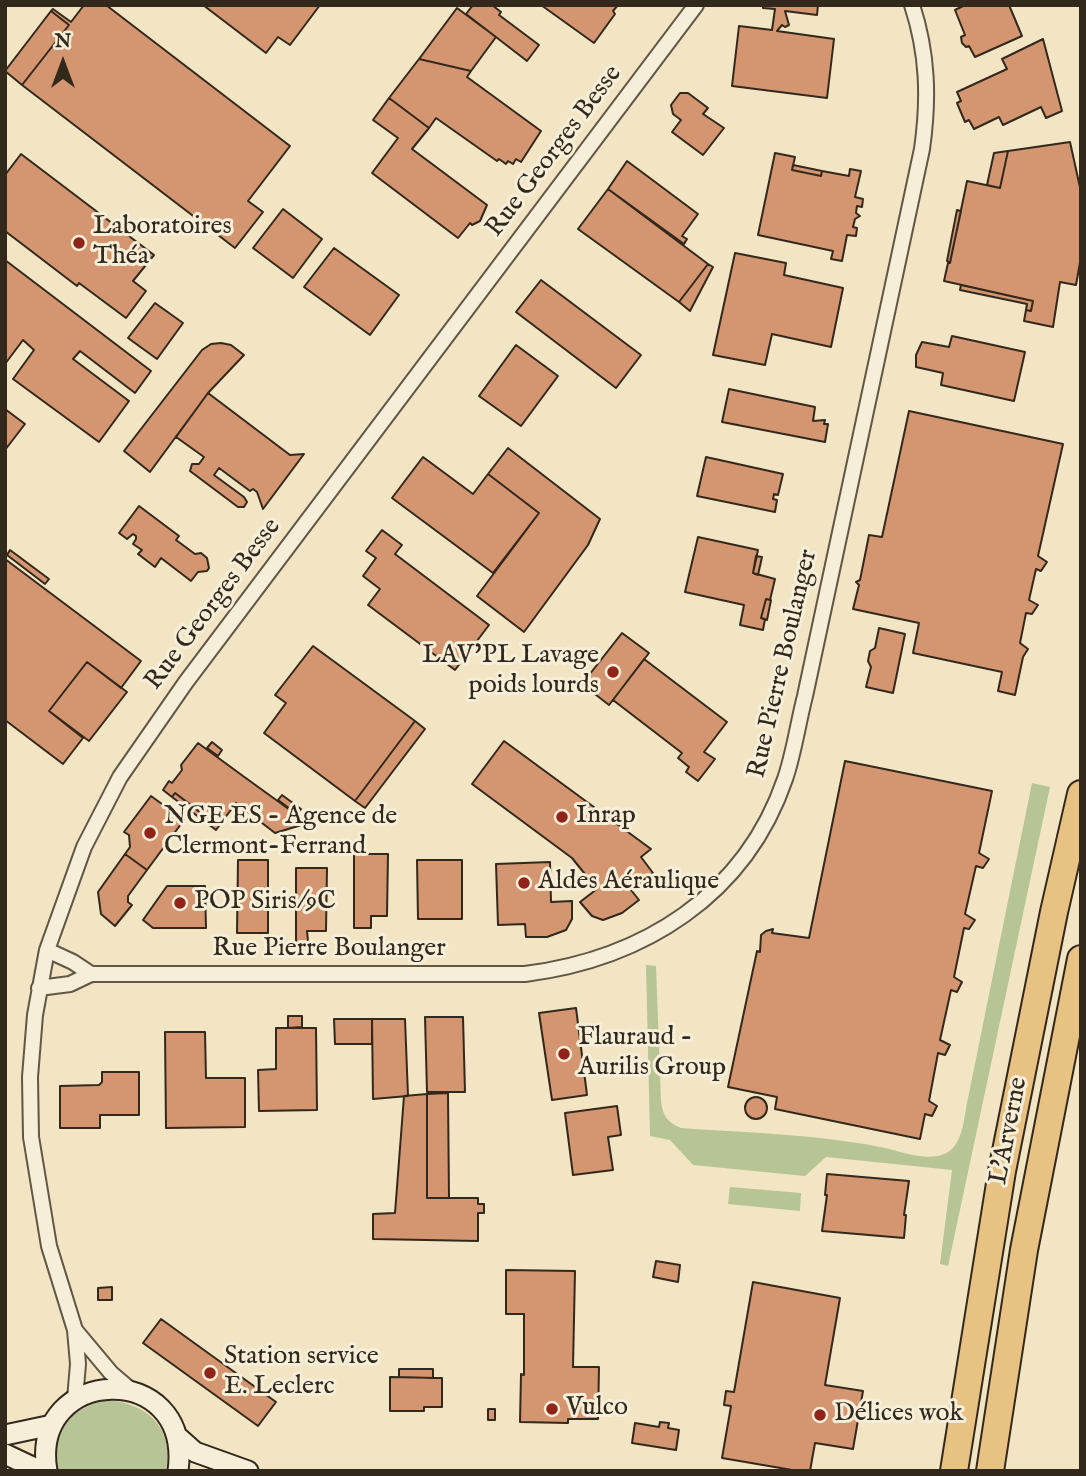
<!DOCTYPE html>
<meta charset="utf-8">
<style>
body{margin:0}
#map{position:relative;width:1086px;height:1476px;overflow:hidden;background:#f1e5c3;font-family:"IM FELL English",serif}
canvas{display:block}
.frame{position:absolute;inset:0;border:7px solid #33281c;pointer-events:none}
.north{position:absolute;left:28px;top:28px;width:70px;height:70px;-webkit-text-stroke:5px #f6eed8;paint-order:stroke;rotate:0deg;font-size:19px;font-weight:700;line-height:28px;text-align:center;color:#33281c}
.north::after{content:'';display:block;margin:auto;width:24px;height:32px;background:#33281c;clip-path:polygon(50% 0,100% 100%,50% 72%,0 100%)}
</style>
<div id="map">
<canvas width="1086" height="1476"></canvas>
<div class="frame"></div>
<div class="north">N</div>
</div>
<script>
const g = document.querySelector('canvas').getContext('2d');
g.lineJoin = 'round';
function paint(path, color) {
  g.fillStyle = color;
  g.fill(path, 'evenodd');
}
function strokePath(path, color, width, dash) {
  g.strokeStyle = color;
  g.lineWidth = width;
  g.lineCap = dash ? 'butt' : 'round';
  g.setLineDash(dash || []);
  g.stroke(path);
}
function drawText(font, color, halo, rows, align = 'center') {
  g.font = font + ' "IM FELL English",serif';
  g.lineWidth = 6;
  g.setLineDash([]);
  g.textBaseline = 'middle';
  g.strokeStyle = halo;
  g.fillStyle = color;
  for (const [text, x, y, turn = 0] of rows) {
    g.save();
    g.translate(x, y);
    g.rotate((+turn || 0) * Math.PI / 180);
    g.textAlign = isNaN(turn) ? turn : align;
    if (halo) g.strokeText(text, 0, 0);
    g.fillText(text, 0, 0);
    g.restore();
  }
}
const green = new Path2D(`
 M1032 783 1050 787 948 1266 940 1264 952 1170 826 1157 805 1176 693 1165 670 1140 650 1136 646 965 656 966 661 1101C663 1116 667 1122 681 1128 749 1133 818 1134 885 1148 903 1152 930 1163 948 1152 964 1142 964 1115 968 1098Z
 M730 1187 801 1193 800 1211 728 1204Z
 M105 1400C147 1402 175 1428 166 1471H56C56 1462 54 1451 55 1442 60 1418 84 1406 105 1400Z`);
const building = new Path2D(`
 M84 5H106L290 146 248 201 263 212 235 248 22 85 69 25 51 11 53 9 71 22Z
 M203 5H320L290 45 278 37 266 53Z
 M473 5H492L501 12 499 15 539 45 527 61 466 14Z
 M541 5H623H618L613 11 615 14 594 43Z
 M763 5H818L817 15 785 11 789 25 785 27 782 25 777 31 834 39 827 98 732 86 739 26 772 30 775 9 763 8Z
 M965 5H1009L1022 36 975 57 969 46 966 47 962 43 961 37 965 35 955 10Z
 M457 8 496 37 471 71 419 59Z
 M51 11 69 25 22 85 5 71Z
 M1043 39 1062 111 1046 118 1041 107 1003 125 999 117 974 129 969 120 965 122 957 103 961 101 957 92 1007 69 1002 59Z
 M419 59 471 71 467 77 541 131 521 162 516 159 513 164 508 161 506 164 499 159 497 161 436 118 429 128 389 98Z
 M680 93H688L708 108 703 114 724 128 703 155 672 132 681 120 673 114 671 105Z
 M389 98 429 128 412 149 487 205 480 221 472 225 470 223 458 238 372 173 398 138 373 120Z
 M1070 142 1081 192V257L1076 285 1060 282 1053 327 1024 321 1026 310 1031 311 1033 301 944 281 948 263H950L967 181 1000 188 1008 151Z
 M1008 151 1000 188 987 185 994 153Z
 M775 153 795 157 792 170 821 176 822 171 849 176 850 169 861 171 855 197 863 199 862 207 857 206 856 213 860 216 855 219 853 227 857 228 856 236 847 235 842 261 831 259 833 251 758 235Z
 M21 154 154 255 133 281 146 291 126 318 79 283 77 286 5 231V175Z
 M627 161 698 214 682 236 687 239 684 244 608 189Z
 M793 165 822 171 821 176 792 170Z
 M608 189 708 264 679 302 578 229Z
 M283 209 322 239 293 278 253 248Z
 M957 210 961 211 950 262 947 261Z
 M334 248 399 295 370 335 304 287Z
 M735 253 786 263 784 275 843 288 831 347 772 334 765 365 713 355Z
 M5 260 151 371 135 393 80 351 73 359 129 401 99 442 13 379 34 350 23 340 5 364Z
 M708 264 713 267 690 311 679 302Z
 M541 280 641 355 616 388 516 312Z
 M961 285 1033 301 1031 311 1026 310 1027 304 960 290Z
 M155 303 183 323 157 359 128 338Z
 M952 336 1025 352 1014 401 941 385 943 373 916 367V355L922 342 949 347Z
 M221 343 231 345 244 355 208 393 150 472 124 451 202 350 211 344Z
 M516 345 558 376 521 426 479 396Z
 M729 389 815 407 813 421 825 420 824 424H828L825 442 722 422Z
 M208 393 290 455 304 454 263 509 257 492 253 489 250 491 219 468 214 475 244 497 247 502 244 507H238L190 471 192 464H199L204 457 176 437Z
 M5 409 25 424 5 450Z
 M909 411 1063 444 1038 556 1047 562 1041 571 1036 569 1029 600 1038 605 1032 614 1026 613 1020 643 1028 649 1023 657 1015 695 998 691 1002 672 913 653 919 623 853 609 859 585 856 582 860 580 869 535 882 537Z
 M508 448 600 519 588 545 524 632 477 596 539 513 488 474Z
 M423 457 473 494 488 474 539 513 493 573 392 498Z
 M706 457 783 474 778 495 774 494 773 499 777 500 775 512 697 496Z
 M139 506 179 536 176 540 195 554 201 553 207 558 209 568 207 571 198 572 191 581 161 558 155 567 138 554 142 550 133 544 136 539V536L133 534 127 539 119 533Z
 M382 530 402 545 395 554 489 625 455 670 368 605 380 589 363 576 376 558 366 551Z
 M698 537 758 550 753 573 775 579 770 600 766 599 761 618 765 619 763 630 740 625 744 605 685 592Z
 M10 550 49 579 45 584 7 555Z
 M756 556 762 557 758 575 753 573Z
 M5 559 141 661 121 688 87 662 49 711 83 738 63 764 5 720Z
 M766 599 771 600 767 620 761 618Z
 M879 628 905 634 893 693 866 687 871 667 868 661 870 651 875 648Z
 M622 633 649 653 609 705 582 684Z
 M313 646 415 721 355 801 264 733 286 703 275 695Z
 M644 659 727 722 704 752 715 759 698 781 686 772 689 767 678 758 682 753 613 700Z
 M87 662 127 692 89 741 49 711Z
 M415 721 425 729 365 808 355 801Z
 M504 741 651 849 641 857 653 873 631 890 639 900 622 913 603 920 592 916 580 902 597 889 572 858 472 784Z
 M212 742 222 750 218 756 207 748Z
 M198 743 243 776 308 823 275 833 236 803 219 826 175 793 172 797 163 790 169 781 172 783 182 770 181 765Z
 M845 761 992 791 979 853 989 859 983 868 976 866 965 914 975 920 969 929 964 928 954 977 962 982 957 992 951 990 940 1040 950 1045 945 1055 938 1053 929 1101 937 1106 932 1116 925 1114 920 1139 775 1109 777 1097 728 1087 757 951 760 952 761 935 766 931 773 929 772 933 809 938Z
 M175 793 210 820 219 826 216 830 172 797Z
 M282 795 301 809 297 814 278 800Z
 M151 796 184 820 147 870 125 854 130 847 129 835 124 832Z
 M125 854 147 870 128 896V902L132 905 115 926 101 914 98 892Z
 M354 854H388L387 916H371V928H354Z
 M238 860H268V933H237Z
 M417 860H462V919H418Z
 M550 862 551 902 572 901V919L566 930 547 937H526L525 924 498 925 496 864Z
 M296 868H327L326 931H307L308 941 306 944H296Z
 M167 886H205L206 928H153L143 920Z
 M576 1008 587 1095 552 1100 539 1013Z
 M288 1016H302V1027L288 1028Z
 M425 1017H463L465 1092H427Z
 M334 1019H372V1044H335Z
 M372 1019H405L408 1096 373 1099Z
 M276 1028H316L317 1110 259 1111 258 1070 276 1069Z
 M165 1032H205L206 1078H245V1127L166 1128Z
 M102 1072H139V1115H100V1128H60V1086L99 1085 102 1082Z
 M448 1093 449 1198H427V1094Z
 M427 1094V1198H478V1204H484V1213H478V1241L373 1239V1214L395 1213 404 1096Z
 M745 1108a11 11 0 1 1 22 0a11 11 0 1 1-22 0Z
 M617 1106 621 1135 608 1137 613 1170 573 1175 565 1113Z
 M827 1174 909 1181 904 1215H906L904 1238 822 1231 827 1195H825Z
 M656 1261 680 1265 678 1282 653 1277Z
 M506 1270 575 1271 573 1367H599L598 1419H568V1423L520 1422 521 1374 524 1375V1314H506Z
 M753 1282 840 1298 825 1385 863 1391 853 1449 815 1443 810 1471H798L722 1458 731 1406 724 1405 726 1391 734 1392Z
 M112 1287V1300H98V1288Z
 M161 1319 276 1402 258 1426 143 1343Z
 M399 1369H433V1378L399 1377Z
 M390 1377 442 1378V1407H424V1411H390Z
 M488 1409H495V1420H488Z
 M660 1422 669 1423 668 1428 679 1430 676 1450 632 1443 635 1423 659 1427Z`);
const street = new Path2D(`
 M47 950 73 962 91 974
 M39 988 70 984 91 974H525C643 959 745 896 785 779 794 753 798 723 805 696L922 149C929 99 928 54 912 5
 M75 1330 111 1373 131 1390
 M75 1399 78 1364 75 1330 49 1246 31 1137 30 1077 35 1015 47 950 84 847 120 777 186 682 696 5`);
const secondary = new Path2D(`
 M5 1435 52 1425
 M177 1436 195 1452 248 1471
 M5 1454 41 1471
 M47 1471C29 1365 193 1359 178 1471`);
const highway = new Path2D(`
 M954 1471 1002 1171 1054 912 1081 794
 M990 1471 1024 1250 1081 959`);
const markers = [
 [79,243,7,"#8f2418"],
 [613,672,7,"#8f2418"],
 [562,817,7,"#8f2418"],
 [150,833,7,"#8f2418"],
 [524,883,7,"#8f2418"],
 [180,903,7,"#8f2418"],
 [564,1054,7,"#8f2418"],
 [210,1373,7,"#8f2418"],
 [552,1409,7,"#8f2418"],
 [820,1415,7,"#8f2418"]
];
const streetNames = [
 ["Rue Georges Besse",555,152,-53],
 ["Rue Georges Besse",214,605,-53],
 ["Rue Pierre Boulanger",784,664,-77],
 ["Rue Pierre Boulanger",329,950],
 ["L'Arverne",1010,1131,-79]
];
const poiNames = [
 ["Laboratoires",93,228],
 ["Théa",93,258],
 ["LAV'PL Lavage",599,657,"right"],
 ["poids lourds",599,687,"right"],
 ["Inrap",576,817],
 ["NGE ES - Agence de",164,818],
 ["Clermont-Ferrand",164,848],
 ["Aldes Aéraulique",538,883],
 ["POP Siris/9C",194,903],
 ["Flauraud -",578,1039],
 ["Aurilis Group",578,1069],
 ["Station service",224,1358],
 ["E. Leclerc",224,1388],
 ["Vulco",566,1409],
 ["Délices wok",834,1415]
];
paint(green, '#b7c596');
paint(building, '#d49571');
strokePath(building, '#33281c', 2);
strokePath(street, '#625746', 18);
strokePath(secondary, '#33281c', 23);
strokePath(highway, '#33281c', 30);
strokePath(street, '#f6eed8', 14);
strokePath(secondary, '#f6eed8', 19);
strokePath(highway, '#e8c282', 26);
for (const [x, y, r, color] of markers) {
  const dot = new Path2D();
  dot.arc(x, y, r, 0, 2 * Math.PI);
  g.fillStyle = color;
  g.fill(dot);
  strokePath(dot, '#f6eed8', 2.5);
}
drawText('26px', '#33281c', '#f6eed8', streetNames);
drawText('26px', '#33281c', '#f6eed8', poiNames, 'left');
</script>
